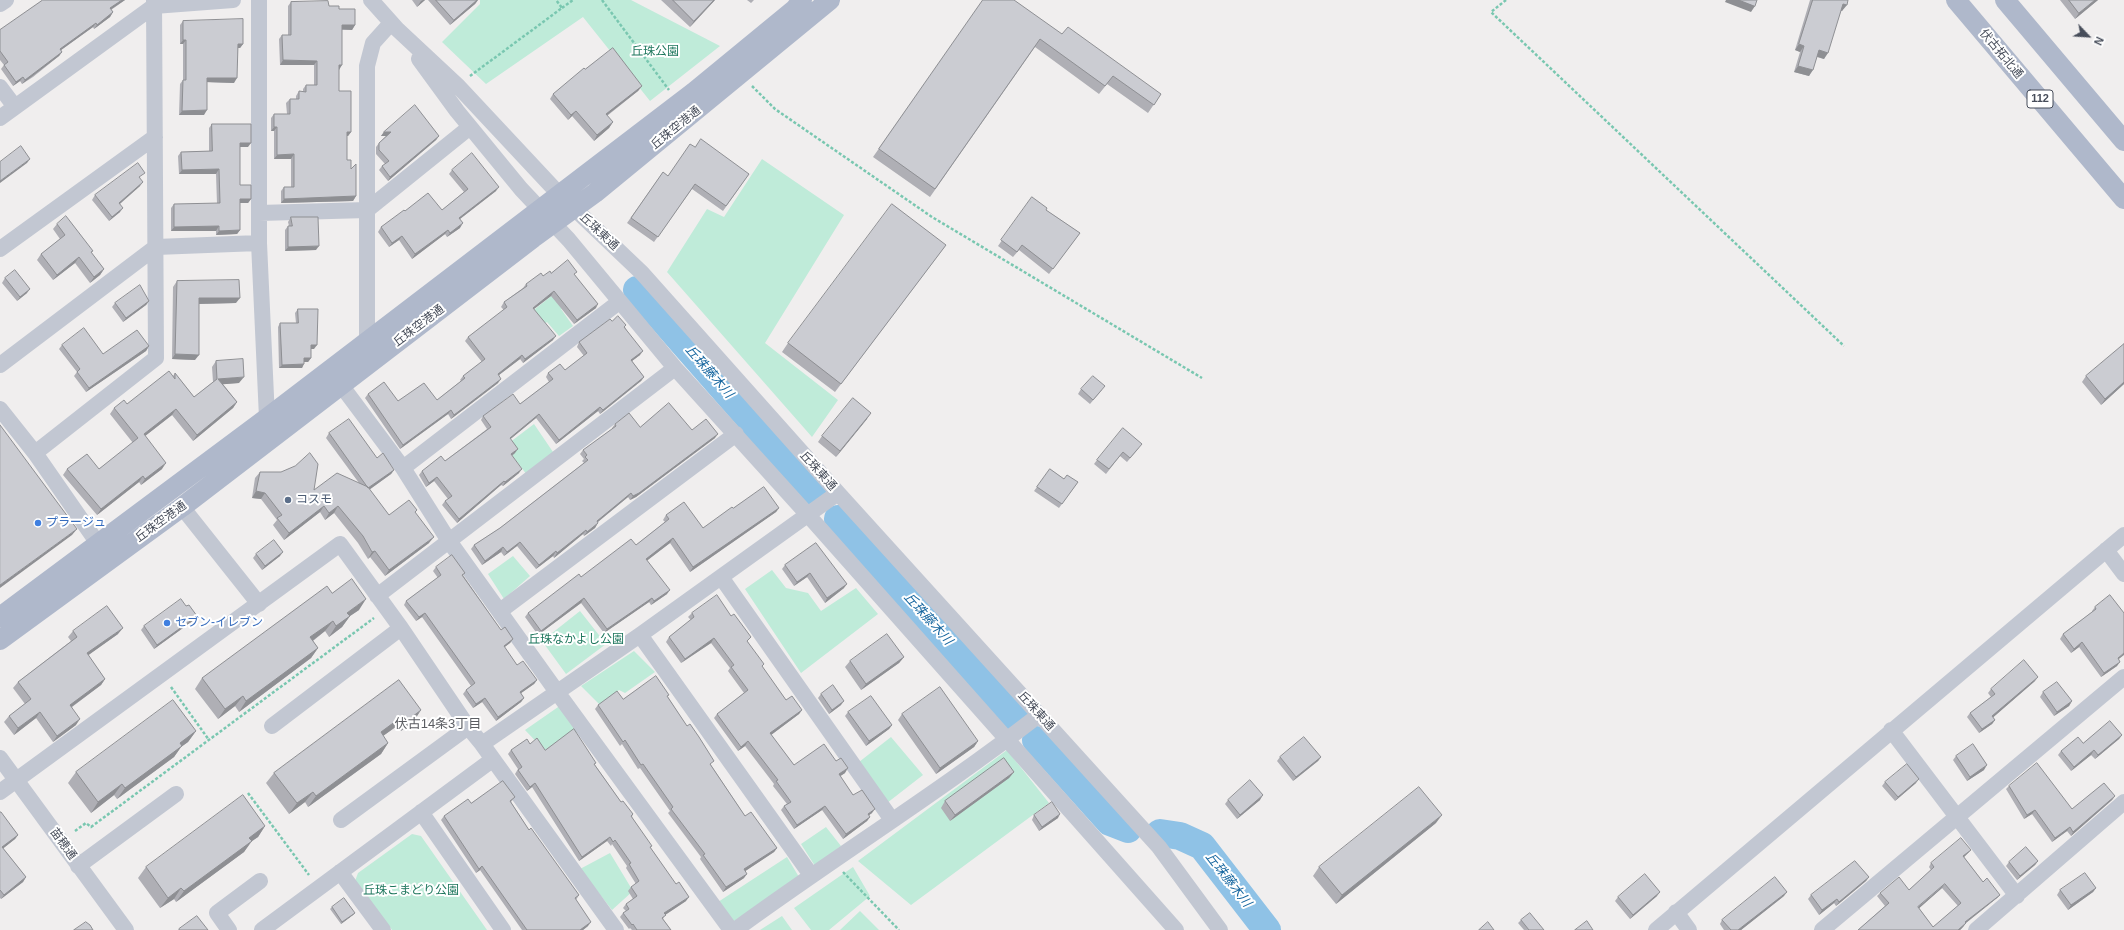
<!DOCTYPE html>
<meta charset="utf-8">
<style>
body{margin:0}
#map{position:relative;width:2124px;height:930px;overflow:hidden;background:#f0eeee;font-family:Arial,sans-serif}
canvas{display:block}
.north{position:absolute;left:2068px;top:16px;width:40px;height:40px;-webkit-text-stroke:3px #fff;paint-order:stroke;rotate:115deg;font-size:11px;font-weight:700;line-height:16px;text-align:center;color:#474d5a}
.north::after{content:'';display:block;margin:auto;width:14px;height:18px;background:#474d5a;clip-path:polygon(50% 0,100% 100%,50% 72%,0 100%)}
</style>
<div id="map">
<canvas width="2124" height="930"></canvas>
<div class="north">N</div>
</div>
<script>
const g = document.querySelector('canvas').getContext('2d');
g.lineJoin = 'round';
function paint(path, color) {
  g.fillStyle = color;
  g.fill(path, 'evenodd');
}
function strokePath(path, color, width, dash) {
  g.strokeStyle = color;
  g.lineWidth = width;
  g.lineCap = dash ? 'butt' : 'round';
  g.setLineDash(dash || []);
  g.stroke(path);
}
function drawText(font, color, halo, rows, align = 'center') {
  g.font = font + ' Arial,"Noto Sans JP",sans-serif';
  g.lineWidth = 4;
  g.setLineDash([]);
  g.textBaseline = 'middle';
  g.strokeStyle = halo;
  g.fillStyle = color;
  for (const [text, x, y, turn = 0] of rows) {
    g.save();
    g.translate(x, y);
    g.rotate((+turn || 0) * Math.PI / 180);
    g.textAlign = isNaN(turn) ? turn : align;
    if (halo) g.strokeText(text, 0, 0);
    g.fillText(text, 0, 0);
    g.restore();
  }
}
const green = new Path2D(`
 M480 0H631L720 46 650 101 583 17 486 84 442 42 480 4Z
 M762 159 844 215 765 343 838 400 812 437 667 272 707 209 724 217Z
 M575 277 584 290 561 309 573 326 559 336 547 322 540 327 530 313Z
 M534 424 553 452 527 475 505 446Z
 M513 556 530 576 504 599 488 574Z
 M772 570 786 588 808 593 821 611 856 588 878 614 801 673 745 589Z
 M580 611 606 644 566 674 542 641Z
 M634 651 655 672 625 693 619 690 600 705 581 686Z
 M561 705 579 731 549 755 525 730Z
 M891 737 923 775 887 803 859 762Z
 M1007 750 1049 803 911 905 858 861Z
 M826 827 841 846 815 866 801 844Z
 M412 834 421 836 487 930H392L355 881 358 873Z
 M610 853 633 891 612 910 580 869Z
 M787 857 799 877 733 922 718 902Z
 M853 867 870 896 829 930H811L794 908Z
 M860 911 879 930H840Z
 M782 916 792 930H760Z`);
const river = new Path2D(`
 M637 290 813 491
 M838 519 1018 720
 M1036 740 1110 822 1128 829
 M1160 833 1180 836 1202 846 1267 930`);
const path = new Path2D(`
 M602 0 669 90
 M1506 0 1491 12 1844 346
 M562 8 573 0
 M470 76 562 8 556 0
 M752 86 775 109 932 217 1202 378
 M171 687 209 740
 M248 793 309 875
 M75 831 86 823 91 827 374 618
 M843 872 899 930`);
const minor = new Path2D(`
 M259 0V243L267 418 272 427
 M371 0 397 29 457 85 558 193 642 273 838 493 1159 847 1220 930
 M0 4 6 0
 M419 59 457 111 521 189 569 240 675 368 808 515 1176 930
 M0 87 15 107
 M0 118 154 6 233 0
 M259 213 367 210 470 127
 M0 249 155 137
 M367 340V66L373 43 391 23
 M0 365 156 247 259 243
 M341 385 403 468 449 541 557 692 731 930
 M0 409 35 453 99 545
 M35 453 156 358 154 0
 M403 468 619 302
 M182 507 259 604
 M2106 550 2124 574
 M721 577 892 820
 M377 596 675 368
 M500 611 736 434
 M640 635 811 875
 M272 726 401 628
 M1891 730 2017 896
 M482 744 640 635 838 493
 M0 758 126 930
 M0 792 340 544 401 628 468 727 482 744 616 930
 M421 812 503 930
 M341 820 468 727
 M78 866 176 794
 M340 872 383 930
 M1676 912 1689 930
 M229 930 217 913 260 881
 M262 930 492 760
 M735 930C835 857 941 791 1039 715
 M1656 930 2124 535
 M1822 930 2124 677
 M1976 930 2124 802`);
const major = new Path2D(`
 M1956 0 2124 199
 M2005 0 2124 141
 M0 617 267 418 694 92 795 9 802 0
 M0 640 182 507 533 238 595 193 830 0`);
const wall = new Path2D(`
 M43 0H125L111 10 113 12 110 17 94 29 93 27 61 50 62 52 59 56 33 77 22 84 20 81 13 86 1 69 4 65 0 60V30Z
 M412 0H425L417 7Z
 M428 0H478L475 4 450 25Z
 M661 0H715L690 27Z
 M747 0H754L751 3Z
 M983 0 1062 34 1161 94 1148 113 1107 84 1099 94 1035 47 930 197 873 157Z
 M1810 0H1848L1842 11H1841L1824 59 1817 57 1809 76 1794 72 1800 52 1795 50Z
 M2060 0H2098L2075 19Z
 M291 2 329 6 339 9 355 25 352 30H342L339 70V91L351 132 348 136H347V160L351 169 356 196 353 201 281 203V191L284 187H291V159H274V131H271V118L274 114H287L286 103 290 99H296V96L299 91 303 92V89L306 85H314V65H280L279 39 282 35H288V6Z
 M183 21 243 44 240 48H238L234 83 207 82 204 115H179L180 84 183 80V44H180V25Z
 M585 69 642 86 638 91 607 116 613 122 609 128 594 141 572 116 568 120 550 99 553 94Z
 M212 124 248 147H240V185L251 199 248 203H240V230L237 234 216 235V231H171V208L174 204H217L216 174H179L178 156 181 152 209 151V128Z
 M384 132 439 136 436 140 388 181 379 170 382 166 385 164 376 154V147L379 143 386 136H381Z
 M695 147 749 174 723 211 692 189 654 242 627 223 663 172 668 176Z
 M452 170 496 191 460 219V228L447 237 445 234 412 259 399 240 389 247 378 232 381 227 405 211 442 210 464 192 449 174Z
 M142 177 140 178V186L120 204V212L109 221 92 200 95 195Z
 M1032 197 1046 210 1080 233 1049 274 1019 250 1013 257 998 246Z
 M291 217 316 250 285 251V230L288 226H289L288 222Z
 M57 224 91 253 104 269 100 275 90 283 75 263 53 280 37 260 41 254 60 239 53 229Z
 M946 245 835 392 782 352 788 343Z
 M551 273 575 275 596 308 574 324 551 296 534 309 553 340 523 363 520 359 499 375 498 383 451 419 448 414 400 449 365 398 368 394 398 401 437 400 461 381 460 380 463 376 482 362 465 341 468 337 504 310 501 307 504 302 523 288 526 284 543 276Z
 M5 278 27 293 17 301 2 283Z
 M177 281 236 303 199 304 195 360 172 359 173 287Z
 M149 301 146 305 123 322 112 307 115 303Z
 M298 309 314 349H311V358L308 362H304L302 368H279L278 327 280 323H296L295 313Z
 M612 321 625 327 640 355 632 361 644 377 641 381 600 414 598 411 556 444 536 418 510 439 515 453 512 456 519 473 503 486 501 485 457 523 442 505 445 501 448 499 434 481 426 487 419 475 422 471 445 461 487 429 481 420 483 416 520 404 549 382 546 377 548 373 565 370 584 356 577 347 579 342Z
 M2124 344V384L2101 405 2082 382 2086 376Z
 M62 345 103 354 149 346 146 351 86 392 74 376 77 372 59 349Z
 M216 361 239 383 223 384 237 402 233 408 193 441 172 415 145 436 162 469 141 485 139 482 97 515 63 475 67 469H99L133 443 110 414 114 408 127 404 173 376 175 373 194 397 213 382 212 367Z
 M1081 389 1102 390 1090 404 1078 394Z
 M867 419 836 457 818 442 822 436Z
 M615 424 640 427 692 430 715 438 636 497 630 500 628 497 598 522 595 528 584 536 583 534 554 558 553 556 536 569 517 546 504 556 501 552 482 565 471 549 474 545 500 528 584 463 582 461 584 459 580 454 583 450 612 429V428Z
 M329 433 377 458 394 470 391 474 369 490 389 515 417 510 415 513 429 543 385 576 370 557 368 559 358 543 334 513 325 520 320 512 284 540 273 525 277 520 261 499 252 498 255 478 260 472 314 490 359 483 326 438Z
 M1139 448 1127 462 1120 456 1106 474 1094 464 1097 460Z
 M1050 469 1064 479 1078 482 1059 508 1034 491Z
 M733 508H779L776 512 690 572 670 543 647 560 667 594 651 605 649 602 604 633 581 603 538 635 525 617 528 613 581 577 636 545 665 522 663 520 666 515 703 528Z
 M816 543 844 588 825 603 807 577 794 586 782 569 785 565Z
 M256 554 280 556 262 570 253 558Z
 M436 567 465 573 463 575 501 630 513 639 510 643 504 647 517 665 537 680 534 684 521 693 524 698 521 702 496 721 482 702 473 708 463 694 466 690 471 686 422 617 416 621 404 605 406 601 438 578 433 571Z
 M332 593 359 610 350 616 342 627 329 637 325 631 313 641 318 648 311 658 239 712 235 706 218 719 195 689 202 678Z
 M2110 595 2119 659 2117 666 2101 677 2079 647 2071 653 2060 639 2063 634 2092 612V611L2095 607Z
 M186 606 194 620 154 649 141 630 144 626Z
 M692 613 748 642 762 667 786 700 802 710 799 714 771 735 794 765 836 761 845 773 840 776 853 795 872 813 869 815 870 817 867 821 843 839 822 810 794 829 781 810 784 806 787 804 773 786 774 784 745 746 738 751 714 718 717 714 744 693 728 671 730 668 711 643 681 663 666 642 669 637 691 620 688 617Z
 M73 631 118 634 88 655 105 679 101 685 72 707 76 725 53 742 36 718 14 735 4 722 9 716 25 704 13 688 18 682 71 641 68 637Z
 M904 657 899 663 861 690 845 667 850 661Z
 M399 680 414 721 401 731 397 726 383 736 388 743 381 754 308 807 305 802 289 814 266 783 274 773Z
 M2035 681 1993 717 1995 720 1992 724 1979 733 1967 717 1970 713 1991 697 1988 693 1991 689Z
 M2043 692 2072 701 2069 706 2054 716 2040 697Z
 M821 694 841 705 829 714 818 698Z
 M668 697 711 765 745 816 777 848 774 852 745 871 744 878 723 892 700 859 701 857 668 813 670 811 640 768 638 769 622 744 620 746 595 709 598 705 623 699Z
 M848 712 892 725 889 729 866 746 845 716Z
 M902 714 978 741 974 747 936 774 898 720Z
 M196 731 188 742 181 747 174 757 117 799 114 795 91 813 68 783 76 772Z
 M2122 735 2119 739 2095 759 2091 755 2071 771 2058 755 2061 751 2083 743Z
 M530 744 545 750 595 765 621 802 633 814 632 817 650 847 686 901 665 915 663 919 671 930H632L630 928 629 929 620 917 623 913 626 911 623 908 626 904 633 899 628 891 631 887 636 884 626 868 627 866 612 844 611 846 607 841 579 861 532 787 527 791 515 774 518 769 508 754 511 750Z
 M1956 756 1984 770 1967 781 1953 760Z
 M1280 757H1321L1318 761 1293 781 1277 761Z
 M1014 772 1009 778 950 821 941 808 945 801Z
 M1885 782 1916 783 1895 801 1882 786Z
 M2009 786 2072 809 2115 796 2112 800 2071 836 2067 831 2052 842 2032 814 2024 819 2006 789Z
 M515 797 511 802 529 830 579 895 576 900 588 926 583 930H522L480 870 476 873 441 820 444 816 471 803Z
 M1228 800H1260L1237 819 1225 804Z
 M0 812 18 835 15 839 3 848 26 877 23 882 1 899 0 898Z
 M1034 815 1058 818 1039 831 1032 820Z
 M1436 823 1336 904 1313 876 1319 867Z
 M265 826 258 837 251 841 244 852 176 902 174 899 160 908 138 878 146 867Z
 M1971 850 1964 857 1983 882 2000 895 1997 898 1966 923 1963 927 1960 930H1858L1885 906 1877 896 1880 893 1909 890 1931 870 1929 867 1931 863ZM1942 888 1958 906 1933 927 1919 908Z
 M2038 861 2035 865 2017 880 2006 866 2009 862Z
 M1869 877 1866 881 1836 906 1834 903 1819 915 1808 899 1811 895Z
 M2096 888 2093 892 2068 910 2057 895 2060 890Z
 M1657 896 1630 919 1615 901 1618 897Z
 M1784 896 1741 930H1724L1720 924 1722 920Z
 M332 907 355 913 353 915 341 924 330 909Z
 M1521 920 1544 930H1524L1518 923Z`);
const shadedWall = new Path2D(`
 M122 0H125L107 12 110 8Z
 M423 0H425L417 7 421 1Z
 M477 0H478L475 4 450 25 454 20Z
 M714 0H715L690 27 694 21Z
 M1726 0H1739L1755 6 1751 12 1725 2Z
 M2095 0H2098L2075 19 2079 13Z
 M1843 4 1847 5 1842 11 1839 10Z
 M113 12 110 17 94 29 97 25Z
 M96 23 93 27 57 53 60 49Z
 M342 25H355L352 30 339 29Z
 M183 40H186L183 44H180Z
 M238 44H243L240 48H235Z
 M1799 44 1804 46 1800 52 1795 50Z
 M1819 50 1828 53 1824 59 1815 56Z
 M62 52 59 56 22 84 25 80Z
 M283 60 317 61 314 65H280Z
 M339 65H342L339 70Z
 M1798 66 1813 70 1809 76 1794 72Z
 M23 77 20 81 13 86 16 82Z
 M207 78H237L234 83 204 82Z
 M642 86 638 91 602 119 606 114Z
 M207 110 204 115H179L182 111Z
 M576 111 572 116 568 120 571 115Z
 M613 122 609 128 594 141 597 135Z
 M274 127H277L274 131H271Z
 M347 132H351L348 136H344Z
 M384 132H391L388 136H381Z
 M439 136 436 140 388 181 390 177Z
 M240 143H251L248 147H237Z
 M294 154 291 159H274L277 155Z
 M30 159 27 163 0 183V181Z
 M219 169 216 174H179L182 170Z
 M143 182 140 186 116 207 119 203Z
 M499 187 496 191 456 222 459 218Z
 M356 196 353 201 281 203 284 199Z
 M240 199H251L248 203H237Z
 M123 208 120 212 109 221 112 217Z
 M463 223 460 228 447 237 450 233Z
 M219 226 216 231H171L174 227Z
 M240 230 237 234 216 235 219 231Z
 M448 230 445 234 412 259 415 254Z
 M402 236 399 240 389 247 392 243Z
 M319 246 316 250 285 251 288 247Z
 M79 257 75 263 53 280 57 275Z
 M104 269 100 275 90 283 94 277Z
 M30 289 27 293 17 301 20 297Z
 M554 291 551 296 530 312 533 308Z
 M199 298H240L236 303 196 304Z
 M149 301 146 305 123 322 126 318Z
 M598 304 596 308 574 324 577 320Z
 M556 336 553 340 523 363 525 359Z
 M311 345H317L314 349H308Z
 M149 346 146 351 86 392 89 388Z
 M643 351 640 355 628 364 631 360Z
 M175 354 199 355 195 360 172 359Z
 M522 355 520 359 495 378 498 374Z
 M304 358H311L308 362H301Z
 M304 364 302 368H279L282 365Z
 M244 377 239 383 214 385 218 379Z
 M644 377 641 381 600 414 603 410Z
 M501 379 498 383 451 419 454 415Z
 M2124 382V384L2101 405 2105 399Z
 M237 402 233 408 193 441 197 435Z
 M600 407 598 411 556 444 559 440Z
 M176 409 172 415 140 440 144 434Z
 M451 410 448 414 400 449 403 445Z
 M871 413 867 419 836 457 840 451Z
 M539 414 536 418 507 442 510 438Z
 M718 434 715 438 636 497 630 500 633 496Z
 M518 449 515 453 508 458 511 454Z
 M166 463 162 469 141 485 145 479Z
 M522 469 519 473 503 486 505 482Z
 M394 470 391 474 366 492 368 488Z
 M143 476 139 482 97 515 101 509Z
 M437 477 434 481 426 487 429 483Z
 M504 481 501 485 457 523 459 519Z
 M256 491 265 493 261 499 252 498Z
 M631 493 628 497 594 525 597 521Z
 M324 506 320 512 284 540 289 533Z
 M338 506 334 513 325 520 329 513Z
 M779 508 776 512 690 572 693 567Z
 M598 523 595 528 584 536 587 532Z
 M77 529 72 535 0 588V585Z
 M586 530 583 534 554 558 557 553Z
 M434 537 429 543 385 576 389 570Z
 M673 538 670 543 644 563 646 559Z
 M520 542 517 546 504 556 507 552Z
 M503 547 501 552 482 565 485 561Z
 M375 551 370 557 368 559 372 552Z
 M556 551 553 556 536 569 539 565Z
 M283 552 280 556 262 570 265 566Z
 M810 573 807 577 794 586 797 582Z
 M847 584 844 588 825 603 827 598Z
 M670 590 667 594 651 605 654 601Z
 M584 598 581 603 538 635 541 631Z
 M652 598 649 602 604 633 607 629Z
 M366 599 359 610 350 616 342 627 329 637 336 626 347 613Z
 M425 613 422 617 416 621 419 617Z
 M197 616 194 620 154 649 157 645Z
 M333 621 325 631 303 648 310 637Z
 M123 628 118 634 83 659 87 653Z
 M714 638 711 643 681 663 685 659Z
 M513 639 510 643 501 650 504 646Z
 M2082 642 2079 647 2071 653 2074 649Z
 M318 648 311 658 239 712 246 701Z
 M2124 653V655L2115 662 2118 658Z
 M904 657 899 663 861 690 866 684Z
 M2120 662 2117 666 2101 677 2104 673Z
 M2038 677 2035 681 1989 721 1992 716Z
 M105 679 101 685 66 711 70 705Z
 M537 680 534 684 517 696 520 692Z
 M243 696 235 706 218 719 225 709Z
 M485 698 482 702 473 708 476 704Z
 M524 698 521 702 496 721 498 717Z
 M844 701 841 705 829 714 832 710Z
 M2072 701 2069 706 2054 716 2057 712Z
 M421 710 414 721 401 731 408 720Z
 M802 710 799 714 767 738 770 733Z
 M40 712 36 718 14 735 18 728Z
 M404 715 397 726 373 743 381 732Z
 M80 719 76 725 53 742 57 736Z
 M1995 720 1992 724 1979 733 1982 729Z
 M892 725 889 729 866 746 869 741Z
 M196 731 188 742 181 747 174 757 117 799 125 788 180 743Z
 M2122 735 2119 739 2095 759 2098 755Z
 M748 741 745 746 738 751 741 747Z
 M978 741 974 747 936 774 940 768Z
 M388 743 381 754 308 807 316 796Z
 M2094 750 2091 755 2071 771 2074 767Z
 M1321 757 1318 761 1293 781 1296 777Z
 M1987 765 1984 770 1967 781 1970 777Z
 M848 768 845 773 836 779 839 774Z
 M1014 772 1009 778 950 821 955 815Z
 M1919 779 1916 783 1895 801 1898 797Z
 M535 783 532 787 527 791 530 787Z
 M122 784 114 795 91 813 98 802Z
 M313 792 305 802 289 814 297 803Z
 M1263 795 1260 800 1237 819 1240 815Z
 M2115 796 2112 800 2071 836 2073 832Z
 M825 806 822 810 794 829 797 825Z
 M875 809 872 813 865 818 868 814Z
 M2035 810 2032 814 2024 819 2027 815Z
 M1060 814 1058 818 1039 831 1042 827Z
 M1442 815 1436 823 1336 904 1342 895Z
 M870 817 867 821 843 839 846 834Z
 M265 826 258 837 241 849 249 838Z
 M2070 827 2067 831 2052 842 2055 838Z
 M18 835 15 839 0 851 2 847Z
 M610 837 607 841 579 861 582 857Z
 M252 841 244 852 176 902 184 891Z
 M777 848 774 852 741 874 744 869Z
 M1971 850 1961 860 1963 856Z
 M2038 861 2035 865 2017 880 2020 876Z
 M482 866 480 870 476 873 479 869Z
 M747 874 744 878 723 892 726 887Z
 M26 877 23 882 1 899 4 895Z
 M1869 877 1866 881 1836 906 1839 902Z
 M1945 884 1942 888 1916 911 1918 907Z
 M181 888 174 899 160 908 168 898Z
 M2096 888 2093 892 2068 910 2071 905Z
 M1660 892 1657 896 1630 919 1633 915Z
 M1787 892 1784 896 1741 930H1738Z
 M2000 895 1997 898 1962 926 1965 922Z
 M689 897 686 901 662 917 664 913Z
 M1837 899 1834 903 1819 915 1822 910Z
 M355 913 353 915 341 924 342 922Z
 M591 922 588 926 583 930H580Z
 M1966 923 1963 927 1960 930H1958Z`);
const building = new Path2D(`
 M43 0H122L110 8 113 12 97 25 96 23 60 49 62 52 25 80 23 77 16 82 4 65 8 62 0 51V30Z
 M436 0H477L454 20Z
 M673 0H714L694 21Z
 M983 0H1014L1062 34 1068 27 1161 94 1154 105 1113 76 1105 86 1040 39 935 189 879 149Z
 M1739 0H1757L1755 6Z
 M1813 0H1848L1847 5 1843 4 1828 53 1819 50 1813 70 1798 66 1804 46 1799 44Z
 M2069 0H2095L2079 13Z
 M328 1 329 6H339V9H355V25H342V65H339V91H351V132H347V160H351V169L356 164V196L284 199V187H294V154L277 155V127H274V114H290V99H299V91L306 92V85H317V61L283 60 282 35H291V2Z
 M243 19V44H238L237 78H207V110L182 111 183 80H186V40H183V21Z
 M613 48 642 86 606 114 613 122 597 135 576 111 571 115 553 94 584 68 585 69Z
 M415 105 439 136 390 177 382 166 389 161 379 150V143L391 132H384Z
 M212 124H251V143H240V185H251V199H240V230L219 231V226L174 227V204L220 203 219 169 182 170 181 152 212 151Z
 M701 139 749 174 726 206 695 184 658 237 631 218 663 172 668 176 690 144 695 147Z
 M21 146 30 159 0 181V162Z
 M472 153 499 187 459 218 463 223 450 233 448 230 415 254 402 236 392 243 381 227 404 210 405 211 428 193 442 210 468 189 452 170Z
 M138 163 145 173 139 177 143 182 119 203 123 208 112 217 95 195Z
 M1032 197 1047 208 1046 210 1080 233 1053 269 1022 245 1017 252 1001 240Z
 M892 204 946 245 841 384 788 343Z
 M66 216 93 251 91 252 104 269 94 277 79 257 57 275 41 254 65 235 57 224Z
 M291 217H318L319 246 288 247V226H292Z
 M568 260 577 272 574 274 598 304 577 320 554 291 533 308 556 336 525 359 522 355 498 374 501 379 454 415 451 410 403 445 368 394 384 382 398 401 424 383 437 400 465 378 463 376 485 359 468 337 507 307 504 302 527 286 526 284 541 273 543 276 550 271 551 273Z
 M15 270 30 289 20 297 5 278Z
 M239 280 240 298H199V355L175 354 177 281Z
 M140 285 149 301 126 318 115 303Z
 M298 309H318L317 345H311V358H304V364L282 365 280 323H298Z
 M618 316 626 325 624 327 643 351 631 360 644 377 603 410 600 407 559 440 539 414 510 438 518 449 511 454 522 469 505 482 504 481 459 519 445 501 452 496 437 477 429 483 422 471 441 456 445 461 491 427 483 416 513 394 520 404 553 379 548 373 560 364 565 370 587 353 579 342 610 319 612 321Z
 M84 328 103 354 137 330 149 346 89 388 77 372 80 369 62 345Z
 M2124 344V382L2105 399 2086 376Z
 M243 359 244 377 218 379 237 402 197 435 176 409 144 434 166 463 145 479 143 476 101 509 67 469 87 454 99 469 138 438 114 408 124 400 127 404 169 371 175 379V373L194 397 217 379 216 361Z
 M1093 376 1105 386 1093 400 1081 389Z
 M853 398 871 413 840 451 822 436Z
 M669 403 692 430 706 419 718 434 639 493 633 496 631 493 597 521 598 523 587 532 586 530 557 553 556 551 539 565 520 542 507 552 503 547 485 561 474 545 500 528 588 460 585 457 587 455 583 450 616 426 615 424 629 413 640 427Z
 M349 419 377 458 383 453 394 470 368 488 329 433Z
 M0 425 77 529 0 585Z
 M1123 428 1142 444 1130 458 1123 452 1109 469 1097 460Z
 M310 453 318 464 314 490 337 473 368 487 389 515 409 500 417 510 415 512 434 537 389 570 375 551 372 552 363 536 338 506 329 513 324 506 289 533 277 518 282 515 265 493 256 491 260 472H281L295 466Z
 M1050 469 1064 479 1067 475 1078 482 1062 504 1037 487Z
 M764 487 779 508 693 567 673 538 646 559 670 590 654 601 652 598 607 629 584 598 541 631 528 613 579 574 581 577 631 539 636 545 669 519 666 515 684 502 703 528 732 507 733 508Z
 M274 540 283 552 265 566 256 554Z
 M816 543 847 584 827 598 810 573 797 582 785 565Z
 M452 555 465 573 462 575 501 630 505 627 513 639 504 646 517 665 523 661 537 680 520 692 524 698 498 717 485 698 476 704 466 690 475 683 425 613 419 617 406 601 441 575 436 567Z
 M352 579 366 599 347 613 350 616 336 626 333 621 310 637 318 648 246 701 243 696 225 709 202 678 327 586 332 593Z
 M717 595 731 616 734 614 751 637 747 641 764 664 762 666 786 700 792 696 802 710 770 733 794 765 824 744 836 761 841 758 848 768 839 774 853 795 862 790 875 809 868 814 870 817 846 834 825 806 797 825 784 806 791 802 776 781 778 780 748 741 741 747 717 714 748 690 731 667 734 665 714 638 685 659 669 637 694 617 692 613Z
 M2110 595 2124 613V653L2118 658 2120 662 2104 673 2082 642 2074 649 2063 634 2096 609 2095 607Z
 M181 599 186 606 189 605 197 616 157 645 144 626Z
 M107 606 123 628 87 653 105 679 70 705 80 719 57 736 40 712 18 728 9 716 31 699 18 682 77 637 73 631Z
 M887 634 904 657 866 684 850 661Z
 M2024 660 2038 677 1992 716 1995 720 1982 729 1970 713 1995 694 1991 689Z
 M656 676 669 695 667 696 687 726 690 724 699 737 714 761 710 764 745 816 751 812 777 848 744 869 747 874 726 887 703 855 705 854 671 809 673 807 643 764 641 765 625 740 623 742 598 705 617 691 623 699Z
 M399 680 421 710 408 720 404 715 381 732 388 743 316 796 313 792 297 803 274 773Z
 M2057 682 2072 701 2057 712 2043 692Z
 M833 685 844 701 832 710 821 694Z
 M940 687 978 741 940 768 902 714Z
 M871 696 892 725 869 741 848 712Z
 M173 700 196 731 180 743 182 746 125 788 122 784 98 802 76 772Z
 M2110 721 2122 735 2098 755 2094 750 2074 767 2061 751 2078 737 2083 743Z
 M574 729 596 763 594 764 621 802 623 801 633 814 631 816 652 846 650 847 676 884 679 882 689 897 664 913 666 915 662 918 671 930H637L633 924 632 925 623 913 629 909 626 904 637 896 631 887 639 881 629 864 631 863 615 840 613 842 610 837 582 857 535 783 530 787 518 770 522 767 511 750 527 739 530 744 537 738 545 750Z
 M1304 737 1321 757 1296 777 1280 757Z
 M1973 744 1987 765 1970 777 1956 756Z
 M1004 758 1014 772 955 815 945 801Z
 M2037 763 2072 809 2104 783 2115 796 2073 832 2070 827 2055 838 2035 810 2027 815 2009 786Z
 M1907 764 1919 779 1898 797 1885 782Z
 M1250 780 1263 795 1240 815 1228 800Z
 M503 781 515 797 510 801 529 830 531 828 579 895 575 898 591 922 580 930H527L482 866 479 869 444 816 468 799 471 803Z
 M1419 787 1442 815 1342 895 1319 867Z
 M243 795 265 826 249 838 252 841 184 891 181 888 168 898 146 867Z
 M1052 802 1060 814 1042 827 1034 815Z
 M0 812H1L18 835 2 847 26 877 4 895 0 890Z
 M1961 838 1971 850 1963 856 1983 882 1987 878 2000 895 1965 922 1966 923 1958 930H1858L1889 903 1880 893 1899 877 1909 890 1934 867 1931 863ZM1945 884 1961 903 1933 927 1918 907Z
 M2026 847 2038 861 2020 876 2009 862Z
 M1855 861 1869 877 1839 902 1837 899 1822 910 1811 895Z
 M2085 873 2096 888 2071 905 2060 890Z
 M1645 874 1660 892 1633 915 1618 897Z
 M1775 877 1787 892 1738 930H1731L1722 920Z
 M344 898 355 913 342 922 332 907Z
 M1530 913 1544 930H1529L1521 920Z
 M197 916 208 930H179V929Z
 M1587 921 1593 930H1575Z
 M86 922 90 925 93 930H74Z
 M1488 922 1494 930H1479Z`);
const markers = [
 [288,500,4,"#5c6f8a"],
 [38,523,4,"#3f7fe0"],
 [167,623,4,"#3f7fe0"]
];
const shields = [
 [2040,99,26]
];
const shieldNames = [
 ["112",2040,99]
];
const parkNames = [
 ["丘珠公園",655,52],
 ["丘珠なかよし公園",576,640],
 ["丘珠こまどり公園",411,891]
];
const streetNames = [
 ["伏古拓北通",2001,54,50],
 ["丘珠空港通",676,128,-39],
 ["丘珠東通",599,232,43],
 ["丘珠空港通",419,326,-37],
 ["丘珠東通",818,471,48],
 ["丘珠空港通",161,522,-36],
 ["丘珠東通",1036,711,48],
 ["苗穂通",63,844,54]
];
const serviceNames = [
 ["コスモ",296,500]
];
const shopNames = [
 ["プラージュ",46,523],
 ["セブン-イレブン",175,623]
];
const waterNames = [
 ["丘珠藤木川",709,372,49],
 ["丘珠藤木川",928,619,48],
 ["丘珠藤木川",1228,880,52]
];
const neighbourhoodNames = [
 ["伏古14条3丁目",438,724]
];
paint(green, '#bfebd9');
strokePath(river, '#8fc2e6', 28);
strokePath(path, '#79c7b0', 2.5, [3, 2]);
strokePath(minor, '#c2c7d2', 16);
strokePath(major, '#afb8cb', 20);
paint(wall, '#afafb5');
paint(shadedWall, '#8e8f93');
paint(building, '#cbccd2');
strokePath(building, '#8e8f93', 1);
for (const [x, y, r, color] of markers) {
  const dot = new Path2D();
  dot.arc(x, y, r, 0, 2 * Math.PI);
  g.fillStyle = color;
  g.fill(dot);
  strokePath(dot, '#fff', 1.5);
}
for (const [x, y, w] of shields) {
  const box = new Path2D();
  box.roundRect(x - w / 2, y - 9, w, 18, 3);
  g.fillStyle = '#fff';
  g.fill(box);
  strokePath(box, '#474d5a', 1);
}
drawText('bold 11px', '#474d5a', null, shieldNames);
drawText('12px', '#1d765c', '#fff', parkNames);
drawText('12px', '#474d5a', '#fff', streetNames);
drawText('12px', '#4e5e75', '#fff', serviceNames, 'left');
drawText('12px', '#366cbe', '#fff', shopNames, 'left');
drawText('italic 13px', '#16669f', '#fff', waterNames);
drawText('13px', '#5b5d62', '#fff', neighbourhoodNames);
</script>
